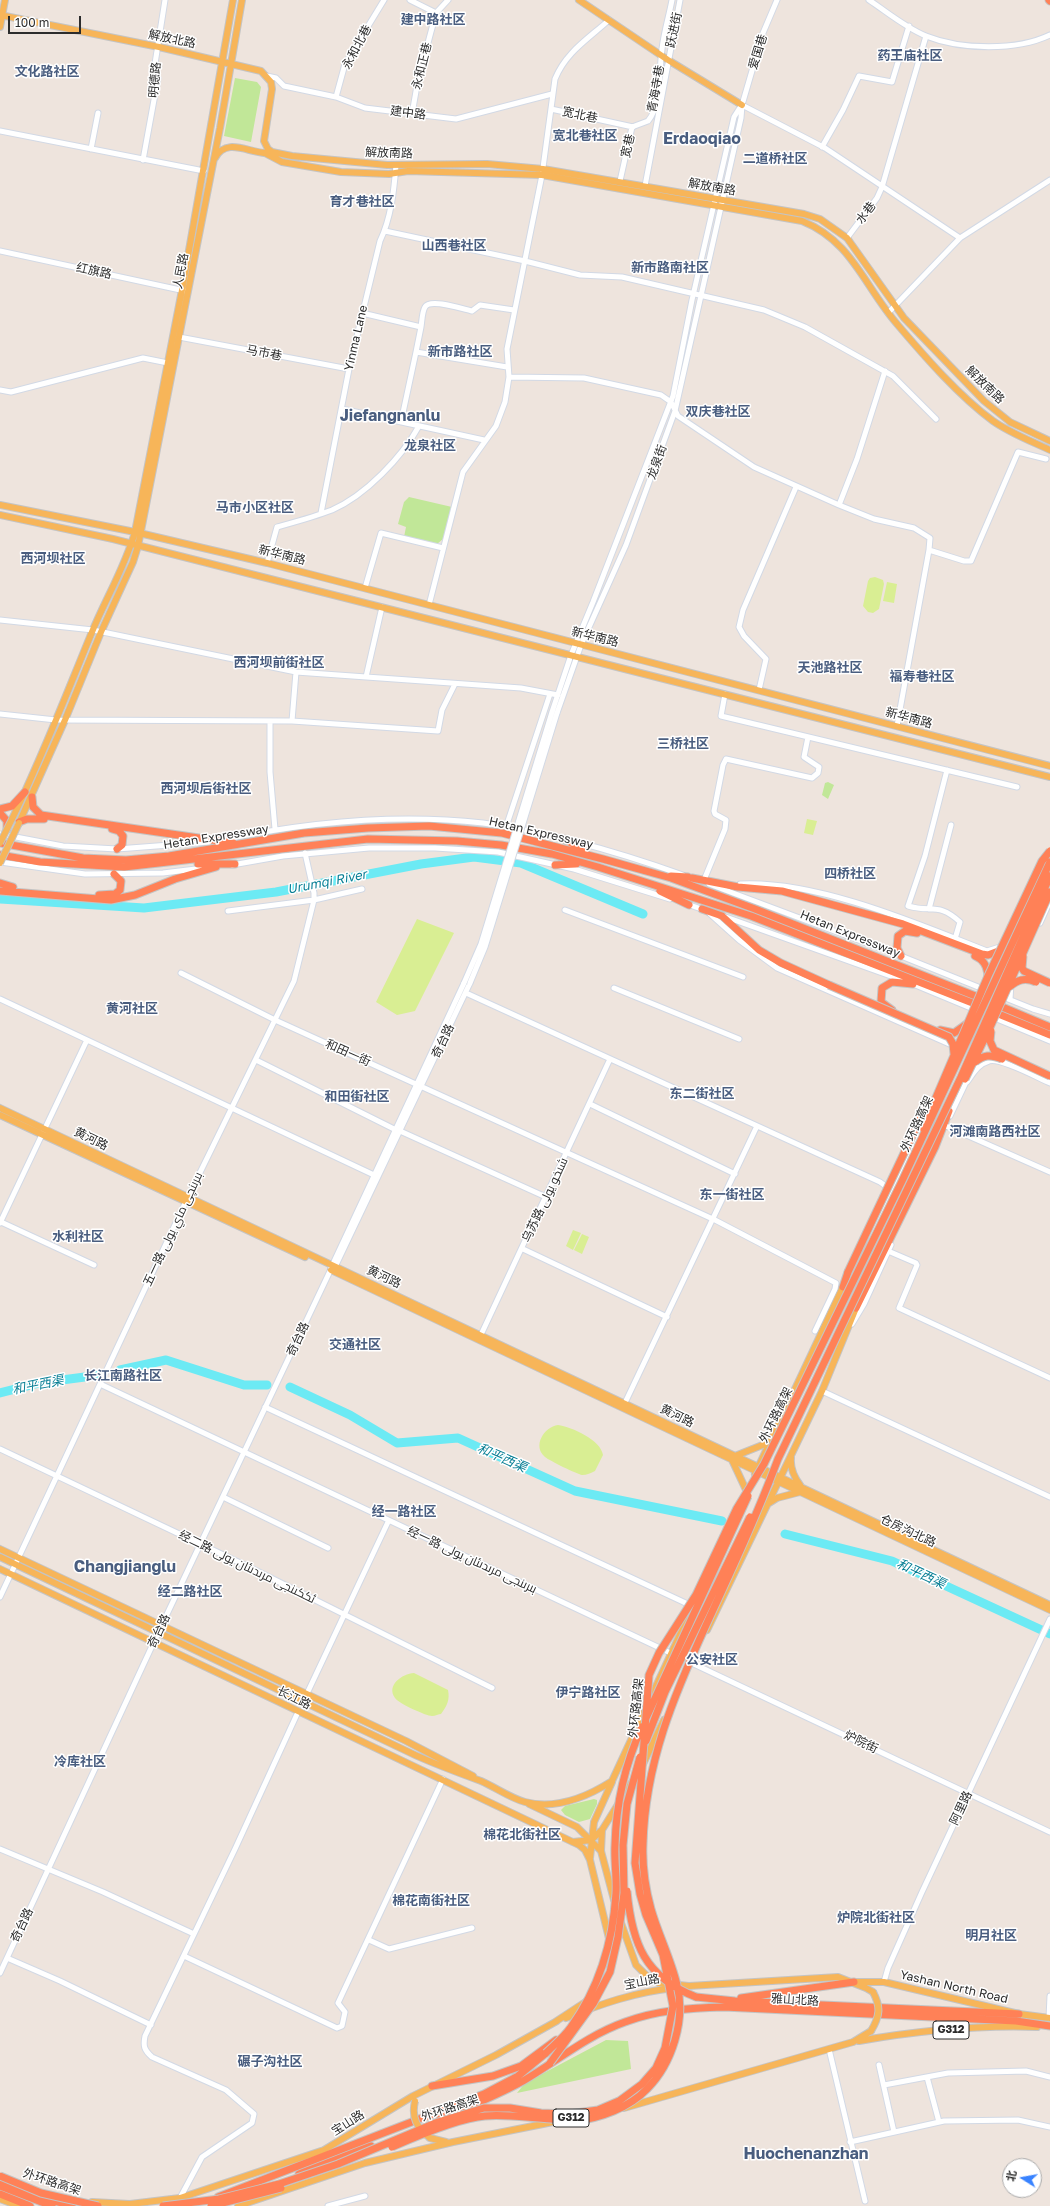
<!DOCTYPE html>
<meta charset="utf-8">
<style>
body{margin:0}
#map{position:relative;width:1050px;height:2206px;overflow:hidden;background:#eee4dd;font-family:"Golos Text","Noto Sans SC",sans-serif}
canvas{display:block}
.north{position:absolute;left:1002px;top:2158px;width:40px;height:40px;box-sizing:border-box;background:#fff;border:1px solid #ababab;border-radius:50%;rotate:281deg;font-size:11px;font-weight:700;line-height:16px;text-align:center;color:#2c2c2c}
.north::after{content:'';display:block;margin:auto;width:14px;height:18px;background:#3983ff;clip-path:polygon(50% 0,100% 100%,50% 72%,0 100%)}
.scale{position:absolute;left:8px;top:16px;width:73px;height:18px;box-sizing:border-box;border:2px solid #2c2c2c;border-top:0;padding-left:5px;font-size:12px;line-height:14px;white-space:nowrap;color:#2c2c2c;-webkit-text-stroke:3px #fff;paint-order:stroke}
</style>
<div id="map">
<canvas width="1050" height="2206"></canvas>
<div class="north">北</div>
<div class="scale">100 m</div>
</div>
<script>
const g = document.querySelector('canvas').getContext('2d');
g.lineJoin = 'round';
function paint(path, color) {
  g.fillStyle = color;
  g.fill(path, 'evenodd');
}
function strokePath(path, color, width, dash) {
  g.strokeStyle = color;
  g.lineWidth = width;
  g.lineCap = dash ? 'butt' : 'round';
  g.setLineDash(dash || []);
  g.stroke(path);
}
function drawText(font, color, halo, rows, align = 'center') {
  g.font = font + ' "Golos Text",Cairo,"Noto Sans SC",sans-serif';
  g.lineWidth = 3;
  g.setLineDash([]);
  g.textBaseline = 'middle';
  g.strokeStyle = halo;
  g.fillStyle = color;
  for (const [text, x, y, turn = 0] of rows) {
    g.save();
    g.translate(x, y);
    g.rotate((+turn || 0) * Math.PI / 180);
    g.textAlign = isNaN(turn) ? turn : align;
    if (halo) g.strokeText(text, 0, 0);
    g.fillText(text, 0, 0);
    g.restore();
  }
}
const green = new Path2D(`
 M235 78 257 82 261 87 251 142 224 136Z
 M409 497 452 507 443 539 437 544 404 537 406 527 398 524 404 502Z
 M828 782 834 785 828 799 822 795 825 783Z
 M594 1799 597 1800V1804L590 1819 579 1822 565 1815 561 1810 565 1806Z
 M606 2040 628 2041 631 2069 517 2093 525 2083Z`);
const pitch = new Path2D(`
 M875 577 883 580 884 584 879 609 873 613 868 612 863 606 868 581 870 578Z
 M887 582 897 584 894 603 883 601Z
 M807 819 817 821 813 835 804 833Z
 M417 919 454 933 415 1011 397 1015 376 1002Z
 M573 1230 581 1233 573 1250 566 1246Z
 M582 1234 589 1237 582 1254 574 1250Z
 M558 1425C572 1427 601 1440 603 1455L595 1471C591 1473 587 1475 582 1475 577 1474 550 1461 545 1457 532 1446 544 1427 558 1425Z
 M414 1673 448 1690C450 1700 447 1706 441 1714 439 1714 435 1716 432 1716 426 1716 398 1703 395 1698 386 1685 402 1674 414 1673Z`);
const river = new Path2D(`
 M0 899 144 908 276 892 421 864 474 857 521 863 643 914
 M120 1370 166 1360 244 1385H267
 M290 1387 350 1415 397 1443 458 1438 575 1491 722 1521
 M0 1393 39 1383 100 1375
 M785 1534 892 1561 1050 1634`);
const minor = new Path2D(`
 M410 0 436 13
 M869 0C887 12 906 28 926 36 961 50 1017 51 1050 35
 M267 76 276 78 284 86 336 97 365 108 456 119 552 94
 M336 97 345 64 384 0
 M742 105 825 148 960 238
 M551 109 633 127
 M412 114 418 80 436 13 448 0
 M0 131 204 171
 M822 147 843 110 859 76 892 82 909 26
 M91 149 98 113
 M143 160 158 78 154 70 165 0
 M620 181 632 127 648 121C662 105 659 68 662 49 664 32 669 16 672 0
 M645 186 680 0
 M385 231 525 261 580 275 622 277 764 310 805 327 893 376 936 419
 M847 238 877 198 882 187 926 36
 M0 251 185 291
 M362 313 421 327 416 352
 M888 313 960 238 1050 180
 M421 327C422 321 422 312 425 307 430 298 463 309 472 311L480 305 514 310
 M179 337 349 369
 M509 377 584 378 661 395 671 402 678 416 754 467 839 505 874 519 914 528 930 538 929 550 897 726
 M0 390 11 392 143 358 168 363
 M342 409 484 440
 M401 422 416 352 507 367
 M839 505 857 459 885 371
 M321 513 349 369 380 241C391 218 394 191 396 165
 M929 550 964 561H971L1018 452 1046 459
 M267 563 277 527C295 522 314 517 332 510 366 495 402 457 419 426
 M365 588 381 533 443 548
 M429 605 463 472 496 426 505 402 509 377 507 349 542 175 555 79C566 52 588 39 609 20
 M0 620 93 630 296 672 521 688 558 695
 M366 677 382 607
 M759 690 766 659 744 636 739 627 743 610 796 487
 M725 694 721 716 1017 787
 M552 712 571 655 593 602 673 396 692 300 734 117 741 106
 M557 713 581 645 626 545 675 411 741 118 742 105 763 33 777 0
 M0 714 56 720 292 721 438 731 442 710 455 684
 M270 721V772L275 829
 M292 721 296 672
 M947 770 925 856 908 906C932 913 938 902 960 922L955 939
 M506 827 550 694
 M0 834 63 846 117 849 209 842
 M221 840C307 822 396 813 483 823 551 832 618 852 683 875
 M0 862 85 874 163 873 204 868
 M232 865 283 856 369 848H435L498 852 574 869 670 899
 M704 880 725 829 726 820 715 814 714 811 723 765 726 759 812 778 818 773 819 767 804 757 808 737
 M709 884 901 956 1033 1009 1050 1014
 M740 884C816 880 916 923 987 951L1000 947 1012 937
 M1034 888 1048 857
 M687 904 704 910
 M929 909 951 825
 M565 910 743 977
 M228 911 314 900 362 889
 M710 914 739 940 777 968 954 1046
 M723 916 913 984 1050 1041
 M1040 923 1050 901
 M181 973 275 1020 715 1220 836 1283 835 1289 815 1331
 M614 988 739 1039
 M466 993 880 1182 891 1190
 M0 999 374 1175
 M1010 999 1011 984
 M256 1060 396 1130
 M967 1082C973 1074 978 1064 989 1061 1000 1057 1038 1078 1050 1083
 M590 1104 735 1174
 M950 1116 968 1078
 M946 1126 1050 1172
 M400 1131 546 1197
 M1 1222 94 1265
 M0 1223 87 1040
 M867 1240 923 1125
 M523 1249 667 1317
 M888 1251 916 1263 917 1265 899 1308 1050 1378
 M331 1268 464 983
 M852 1324 864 1304 891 1245
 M479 1339 610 1059
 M100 1384 1050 1832
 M822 1391 1050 1497
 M265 1407 692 1606
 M623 1407 757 1126
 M0 1449 253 1569 492 1688
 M223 1497 328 1548
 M0 1597 188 1197 294 981 314 900V893L305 853
 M303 1702 388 1522
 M0 1849 103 1892 194 1934
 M369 1940 389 1949 472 1928
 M184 1956 337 2028 342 2026 345 2012 338 2003 443 1779
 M7 1958 60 1981 151 2025
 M0 1973 159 1631 331 1269 335 1267 470 983
 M884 1982 888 1968 922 1892 1050 1619
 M1049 2018 1050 1996
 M829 2049 865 2201
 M879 2065 894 2132
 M927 2077 939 2122
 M884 2085 948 2073 1026 2071 1050 2077
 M850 2142 944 2121 1018 2120 1050 2127
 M180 2198 202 2157 252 2123 254 2114 226 2090 152 2057C144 2050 143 2046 145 2036L235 1849 298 1712
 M328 2206 365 2196`);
const major = new Path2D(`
 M579 0 668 60 742 105
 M0 15 159 47 261 71 271 82 272 89 264 141 268 149 272 152 292 156 387 165 487 164 543 169 804 214 820 219 847 238 904 318 984 401 1010 422 1050 441
 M0 27 5 0
 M265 153 282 162 341 172 389 174 408 171 542 175 802 221C852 241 864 286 897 324 925 357 959 396 993 421 1010 433 1031 441 1050 450
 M215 158C227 136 250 154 268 153
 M0 505 135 532 267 563 1050 766
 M0 515 113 539 1050 777
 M12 819C42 758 66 695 92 632 106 598 125 567 135 532L182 290 233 0
 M19 823 65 720 101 632 133 562 138 546 220 128 242 0
 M0 1108 1050 1605
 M0 1115 305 1257
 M331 1270 1050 1610
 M735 1456 770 1442
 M791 1458C790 1468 794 1477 800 1485
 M732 1460 747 1492
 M755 1474 843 1287
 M769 1503 777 1498 800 1492
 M0 1549 406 1741 473 1776
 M0 1557 415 1755C437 1765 459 1773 481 1781 495 1787 510 1798 525 1802 556 1810 587 1797 612 1781L697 1598
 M0 1569 579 1845 585 1850 590 1860 613 1955
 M707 1630 822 1391 856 1308
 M643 1764 664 1720
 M529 1804 577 1827 601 1851
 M573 1842 591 1840 602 1830
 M590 1858 594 1822 612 1782
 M614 1900 601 1851 602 1830 632 1782
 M620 1920 636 1965 649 1978 659 1983 689 1986 838 1977 866 1988 873 1992
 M854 1982H884L1019 2014 1050 2018
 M566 2018C601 2004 635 1992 674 1988
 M555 2022 587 2001
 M859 2041C917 2031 978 2025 1037 2027
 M624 2108 853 2042 871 2031
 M574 2118 595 2114
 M430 2138 446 2142
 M0 2199 19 2206
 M92 2202 130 2204 180 2198 324 2150 413 2096 496 2055 557 2021
 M238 2206 365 2163 453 2142 558 2121`);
const highway = new Path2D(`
 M1049 0 1050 1
 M32 797 33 807 41 815 233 843
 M0 809 12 806 25 792
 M0 813 7 821V829
 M19 822 27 819H44
 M112 829 119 831 123 836 122 845 117 849
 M564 839 584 850
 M0 843 83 858 126 860 169 856 304 833 368 828 429 826 502 833 603 859 671 878 755 909 983 999
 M0 855 40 862 124 867 368 839 457 841 501 845 552 854 598 867 751 916 980 1006
 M198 864H235
 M555 865 576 864
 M671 876 688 877
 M692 878 738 887 782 891 903 924 982 954 988 955 1001 950
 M0 883 13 887
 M0 891 111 900 135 895 175 879 216 867
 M660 891 689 905
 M99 895 115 894 120 890 121 881 114 874
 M702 909 722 916 759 950 781 963 829 985
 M901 956 897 948 898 936 905 931 917 933
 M975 956C984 960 987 966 988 976
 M995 1004 1050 1027
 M892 1010 881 1002 882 988 892 982 913 984
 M991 1011 1050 1035
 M940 1030 954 1033 968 1023
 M843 1287 848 1272
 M856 1308 935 1147 949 1111
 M696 1997 735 2001 1019 2014
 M741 1998 854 1982
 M432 2086 493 2076 521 2066 556 2040
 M440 2119C468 2107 496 2096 523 2081 557 2061 588 2035 625 2022 657 2010 691 2008 724 2007L1016 2021 1050 2026
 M299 2174 371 2146
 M0 2180 44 2198 72 2206
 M0 2186 52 2206
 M0 2194 30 2206
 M218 2197 484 2094 518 2076 546 2053`);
const minorBridge = new Path2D(`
 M464 983 481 944 552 712
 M470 983 485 947 557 713`);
const majorBridge = new Path2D(`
 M0 843 12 819
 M0 863 19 823
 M871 2031C880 2016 881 2007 873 1992
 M415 2101C411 2118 417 2128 430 2138`);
const highwayBridge = new Path2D(`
 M1023 956 1022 968 1024 971 1050 983
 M829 985 949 1037 953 1044 954 1054
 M1009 987C1018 980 1024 977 1036 982
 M991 1031 990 1041 994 1050 1050 1076
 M975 1062C984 1055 990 1054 1002 1059
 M965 1079 991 1025 1050 892
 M923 1128 988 976 1042 861 1050 851
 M848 1272 922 1115 928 1105
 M646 1718 748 1496
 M646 1741 665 1692 750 1517
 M627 1891C632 1944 645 1977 696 1997
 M546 2053C554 2045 564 2037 571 2027 599 1988 613 1941 616 1893 617 1877 614 1861 615 1845 616 1804 625 1764 642 1727
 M550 2063 593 2004 610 1972 618 1937 624 1893 623 1845 627 1804 640 1757
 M392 2147C417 2136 459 2118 485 2116 507 2114 529 2118 551 2119 559 2120 567 2122 575 2121 600 2118 629 2108 647 2089 672 2064 686 2020 677 1985 671 1959 658 1934 651 1909 645 1887 642 1866 643 1844 645 1763 674 1695 707 1623 732 1569 757 1515 778 1459L961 1077 1050 876
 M0 2176 41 2193 98 2206
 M163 2206 219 2199 279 2184 338 2164 438 2122 484 2108H510L541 2113 569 2114 598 2110 619 2101 642 2084 656 2068 665 2048 673 2006 663 1955 646 1915 640 1894 635 1863 649 1675 659 1653 696 1595 737 1508 764 1464 903 1179 1050 862
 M211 2206 281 2188`);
const shields = [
 [951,2030,36],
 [571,2118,36]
];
const shieldNames = [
 ["G312",951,2030],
 ["G312",571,2118]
];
const streetNames = [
 ["跃进街",674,30,-78],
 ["解放北路",172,39,12],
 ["永和北巷",357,47,-62],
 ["爱国巷",758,52,-73],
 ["永和正巷",422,66,-76],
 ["明德路",155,80,-85],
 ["青海寺巷",656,89,-80],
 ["建中路",408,113,7],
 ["宽北巷",580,115,12],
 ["宽巷",628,146,-77],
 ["解放南路",389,153,2],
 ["解放南路",712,187,10],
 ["水巷",866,213,-53],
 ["红旗路",94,271,12],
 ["人民路",181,271,-79],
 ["Yinma Lane",356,338,-77],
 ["马市巷",264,353,11],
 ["解放南路",985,385,44],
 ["龙泉街",657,462,-70],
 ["新华南路",282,555,14],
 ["新华南路",595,637,14],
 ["新华南路",909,718,15],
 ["Hetan Expressway",541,833,13],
 ["Hetan Expressway",216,837,-9],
 ["Hetan Expressway",850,934,22],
 ["奇台路",443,1041,-65],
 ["和田一街",348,1053,24],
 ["外环路高架",917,1124,-65],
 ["黄河路",91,1139,26],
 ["乌苏路 شىخو يولى",545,1200,-65],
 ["五一路 بىرىنچى ماي يولى",173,1229,-65],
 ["黄河路",384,1277,25],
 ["奇台路",298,1339,-65],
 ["外环路高架",776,1415,-64],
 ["黄河路",677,1416,26],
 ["仓房沟北路",908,1531,25],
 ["经一路 بىرىنجى مرىدىئان يولى",472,1560,25],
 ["经二路 ئككىنجى مرىدىئان يولى",247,1567,26],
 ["奇台路",159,1631,-65],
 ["长江路",294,1698,26],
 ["外环路高架",636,1708,-84],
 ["炉院街",861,1742,26],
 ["阿里路",961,1808,-65],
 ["奇台路",22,1925,-65],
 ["宝山路",642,1982,-11],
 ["Yashan North Road",954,1987,13],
 ["雅山北路",795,2000,3],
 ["外环路高架",450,2108,-18],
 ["宝山路",348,2123,-32],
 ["外环路高架",52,2182,18]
];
const neighbourhoodNames = [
 ["建中路社区",433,20],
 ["药王庙社区",910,56],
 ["文化路社区",47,72],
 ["宽北巷社区",585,136],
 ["二道桥社区",775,159],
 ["育才巷社区",362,202],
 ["山西巷社区",454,246],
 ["新市路南社区",670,268],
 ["新市路社区",460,352],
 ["双庆巷社区",718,412],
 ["龙泉社区",430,446],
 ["马市小区社区",255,508],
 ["西河坝社区",53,559],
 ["西河坝前街社区",279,663],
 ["天池路社区",830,668],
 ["福寿巷社区",922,677],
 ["三桥社区",683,744],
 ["西河坝后街社区",206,789],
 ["四桥社区",850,874],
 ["黄河社区",132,1009],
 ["东二街社区",702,1094],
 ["和田街社区",357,1097],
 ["河滩南路西社区",995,1132],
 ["东一街社区",732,1195],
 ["水利社区",78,1237],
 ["交通社区",355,1345],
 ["长江南路社区",123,1376],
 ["经一路社区",404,1512],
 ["经二路社区",190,1592],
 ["公安社区",712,1660],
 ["伊宁路社区",588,1693],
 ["冷库社区",80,1762],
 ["棉花北街社区",522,1835],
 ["棉花南街社区",431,1901],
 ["炉院北街社区",876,1918],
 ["明月社区",991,1936],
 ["碾子沟社区",270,2062]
];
const waterNames = [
 ["Urumqi River",327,882,-11],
 ["和平西渠",38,1385,-11],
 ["和平西渠",502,1458,24],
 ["和平西渠",921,1574,25]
];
const districtNames = [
 ["Erdaoqiao",702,139],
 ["Jiefangnanlu",390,416],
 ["Changjianglu",125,1567],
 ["Huochenanzhan",806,2154]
];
paint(green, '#c1e798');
paint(pitch, '#d9ee93');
strokePath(river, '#6ceaf4', 9);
strokePath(minor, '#d2d9e5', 7);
strokePath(major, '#c4c4c4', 8);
strokePath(highway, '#c4c4c4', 9);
strokePath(minor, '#fff', 5);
strokePath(major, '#f7b559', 6);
strokePath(highway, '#ff8157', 7);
strokePath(minorBridge, '#d2d9e5', 7, []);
strokePath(majorBridge, '#c4c4c4', 8, []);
strokePath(highwayBridge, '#c4c4c4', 9, []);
strokePath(minorBridge, '#fff', 5);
strokePath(majorBridge, '#f7b559', 6);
strokePath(highwayBridge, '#ff8157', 7);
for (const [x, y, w] of shields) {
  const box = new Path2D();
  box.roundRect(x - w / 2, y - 9, w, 18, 3);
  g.fillStyle = '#fff';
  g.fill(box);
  strokePath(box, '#2c2c2c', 1);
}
drawText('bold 11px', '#2c2c2c', null, shieldNames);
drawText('12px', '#2c2c2c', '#fff', streetNames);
drawText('bold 13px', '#495d7f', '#fff', neighbourhoodNames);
drawText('italic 13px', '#087f95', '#fff', waterNames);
drawText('bold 16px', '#495d7f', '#fff', districtNames);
</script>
